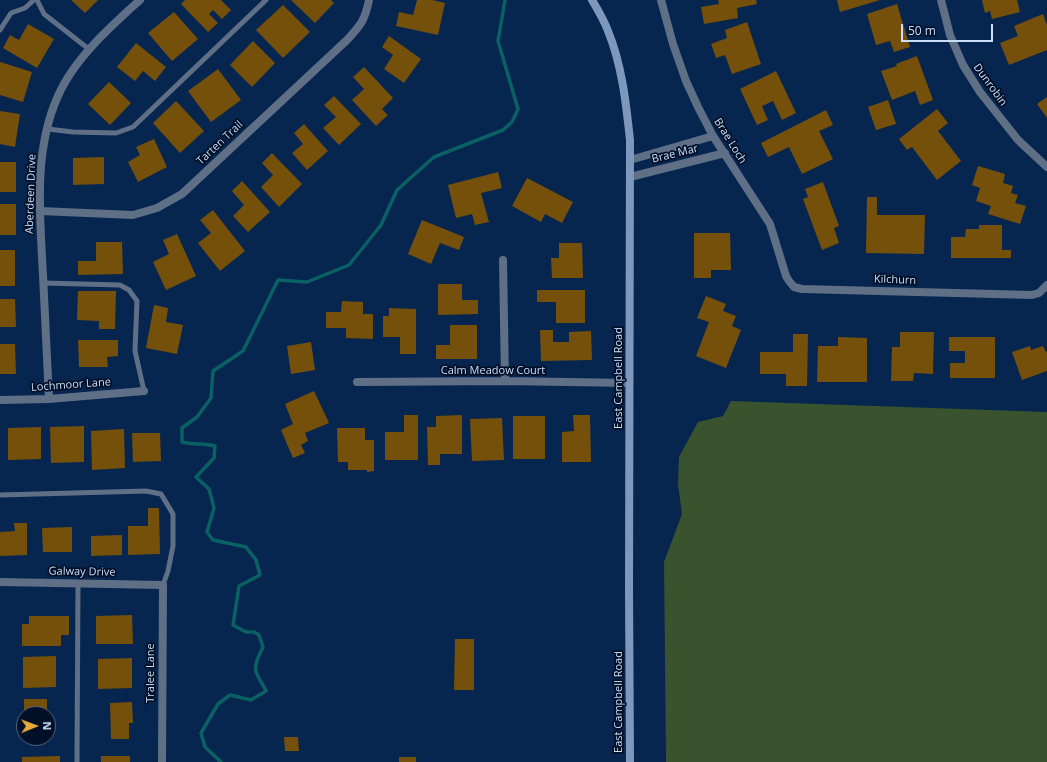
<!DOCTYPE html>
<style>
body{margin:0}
#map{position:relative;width:1047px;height:762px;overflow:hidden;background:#062650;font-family:"Open Sans",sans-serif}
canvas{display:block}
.north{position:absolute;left:16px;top:706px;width:40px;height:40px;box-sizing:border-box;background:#021027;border:1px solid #52637b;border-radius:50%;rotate:89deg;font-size:11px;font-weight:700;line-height:16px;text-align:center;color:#cbdffa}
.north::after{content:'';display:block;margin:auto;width:14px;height:18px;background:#eaaa39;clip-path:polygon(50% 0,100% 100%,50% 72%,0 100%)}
.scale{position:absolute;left:901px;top:24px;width:92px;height:18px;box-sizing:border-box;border:2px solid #cbdffa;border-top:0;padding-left:5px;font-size:12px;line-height:14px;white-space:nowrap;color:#cbdffa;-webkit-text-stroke:3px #021027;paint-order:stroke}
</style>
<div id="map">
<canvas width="1047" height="762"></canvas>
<div class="north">N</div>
<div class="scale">50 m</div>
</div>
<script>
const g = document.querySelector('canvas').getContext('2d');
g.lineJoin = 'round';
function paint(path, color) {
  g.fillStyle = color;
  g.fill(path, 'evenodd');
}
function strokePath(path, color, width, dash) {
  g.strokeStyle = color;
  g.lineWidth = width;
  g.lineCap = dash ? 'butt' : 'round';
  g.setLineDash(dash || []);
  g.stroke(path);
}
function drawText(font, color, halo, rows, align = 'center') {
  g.font = font + ' "Open Sans",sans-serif';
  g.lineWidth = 3.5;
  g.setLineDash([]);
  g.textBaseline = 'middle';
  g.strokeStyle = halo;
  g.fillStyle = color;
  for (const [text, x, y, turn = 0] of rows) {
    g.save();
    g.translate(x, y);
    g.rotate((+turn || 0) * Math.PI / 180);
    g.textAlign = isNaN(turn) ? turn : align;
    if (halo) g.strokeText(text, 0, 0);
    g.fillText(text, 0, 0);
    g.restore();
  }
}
const green = new Path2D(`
 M731 401 1047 412V762H666L664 562 682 514 678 484 679 457 698 422 723 416Z`);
const stream = new Path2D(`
 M221 762 205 747 201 733 218 704 230 695 251 700 266 691C264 686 256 675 256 671 254 663 260 654 263 647L259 635 254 632H246L233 625 239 586 260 575 256 560 246 547 213 540 207 532 214 508 209 489 196 477 214 458 215 446C204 443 194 445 182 442V428L197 417 211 398 213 371 243 351 278 280 307 282 349 265 381 225 397 190 434 157 503 130 512 122 518 109 498 41 505 0`);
const building = new Path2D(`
 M71 0H98L85 13Z
 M185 0H221L231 10 222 19 213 10 209 14 218 23 208 32 181 4Z
 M291 0H331L334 3 315 23Z
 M417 0H432L445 3 438 35 396 26 399 12 413 15Z
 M718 0H756L757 4 737 8 738 18 704 24 701 7 719 4Z
 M837 0H880L840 12Z
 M982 0H1017L1020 12 992 19 990 11 985 13Z
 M897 4 910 47 894 52 890 41 876 45 867 14Z
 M283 5 310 32 283 58 256 30Z
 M174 12 198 39 172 61 148 33Z
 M1043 14 1047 25V50L1009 65 1000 43 1018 36 1014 26Z
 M747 22 761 64 732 74 725 55 716 58 711 44 727 38 725 30Z
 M28 24 54 39 37 68 3 48 10 35 19 40Z
 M389 36 421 59 404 83 384 69 393 55 382 47Z
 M253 41 275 63 252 87 230 65Z
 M136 43 166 67 155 81 143 71 135 81 117 67Z
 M917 56 933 100 920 105 915 91 892 100 881 71 897 66 896 64Z
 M0 62 32 72 23 102 0 95Z
 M364 67 393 98 382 109 388 115 376 126 352 100 364 89 353 77Z
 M218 69 241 100 211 122 188 91Z
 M776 71 796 113 782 120 773 101 762 106 768 120 757 125 740 89Z
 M109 82 131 103 110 125 88 104Z
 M334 96 361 124 339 145 323 128 336 117 324 105Z
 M1047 97V118L1037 104Z
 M888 100 896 124 876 130 868 107Z
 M176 101 204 131 180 153 153 123Z
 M937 109 948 123 938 131 961 161 937 180 912 147 907 150 899 139Z
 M826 110 833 125 819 131 833 159 802 174 789 147 768 157 761 143Z
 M0 111 20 114 15 147 0 144Z
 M304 124 328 151 307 170 292 153 303 144 294 133Z
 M154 139 167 167 138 182 128 162 140 155 136 147Z
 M272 153 302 184 279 207 261 187 273 175 262 163Z
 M104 157V184L73 185V158Z
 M0 162H16V192H0Z
 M978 166 1005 174 1003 183 1013 186 1011 193 1018 195 1015 203 1026 206 1020 224 988 214 991 206 976 201 980 188 972 185Z
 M498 172 502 188 481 193 489 222 475 225 472 214 456 218 448 185Z
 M527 178 573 202 562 223 545 214 541 222 512 206Z
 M242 181 270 212 248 232 233 216 244 205 232 191Z
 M823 182 839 226 834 228 839 243 822 250 803 199 808 197 805 189Z
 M867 197H877V215H925L924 254 866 253Z
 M0 204H16V235H0Z
 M213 210 245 251 220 271 198 243 211 233 200 220Z
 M422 220 464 237 459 250 440 243 431 264 408 254Z
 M979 225H1002V250H1011V258H951V237H965L966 229H979Z
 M694 233H730L731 270H711V278H694Z
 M177 234 196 276 166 290 153 262 169 254 163 240Z
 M96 242H122L123 274 78 275V261H96Z
 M559 243H582L583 278H552L551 258H559Z
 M0 250H15V286H0Z
 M438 284H462V300H478V314L438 315Z
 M537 290H585V323H556V302H537Z
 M78 291H116L115 329H99V321L77 320Z
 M706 296 726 304 723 311 736 316 732 326 741 330 726 368 696 356 709 322 697 318Z
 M0 299H15L16 327H0Z
 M342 301 363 302V314H373V339L346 338V328H326V312H341Z
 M154 305 168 308 166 322 183 325 177 354 146 348Z
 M389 308 416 309V354H400V337H383V316H389Z
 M450 325H477V359H436V345H450Z
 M540 330H553V342H569V332L591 331 592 360 541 361Z
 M900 332H934L933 374 914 373 913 381H891L892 347H900Z
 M793 334H808L807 386H786V374H760V352H793Z
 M838 337 867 338V382H817L818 346H838Z
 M949 337H995V378H950V363H965V351H949Z
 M78 340H118V356L107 357 108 367H79Z
 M311 342 315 370 291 374 287 346Z
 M0 344H15L16 374H0Z
 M1030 346 1031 350 1043 346 1046 352 1047 351V371L1022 380 1012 352Z
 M314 391 329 423 305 433 308 441 301 445 305 453 293 458 281 430 293 424 285 404Z
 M404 415H418V460H385V432H404Z
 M462 415V454H440V465H428L427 427H436V416Z
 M573 415H590L591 462H562V432L574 431Z
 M513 416H545V459H513Z
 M502 418 504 460 472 461 470 419Z
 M84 426V462L51 463 50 427Z
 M41 427V459L8 460V428Z
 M337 428H365V440H374V471L367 472V470H348V462H338Z
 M124 429 125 468 92 470 91 431Z
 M132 433H160L161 461 133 462Z
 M148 508H159L160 554 128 555V526H148Z
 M14 523H27V555L0 556V532L15 531Z
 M72 527V552H43L42 528Z
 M122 535V555L91 556V536Z
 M132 615 133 644H96V616Z
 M29 616H69V635H61V646H22V624H29Z
 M455 639H474V690H454Z
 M56 656V687L23 688V657Z
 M132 658V688L98 689V659Z
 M24 699H47V714H24Z
 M132 702 133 723H129V739H111L110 703Z
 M284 737H298L299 751H285Z
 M60 756V762H22V757Z
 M101 756H130V762H101Z
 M399 757H416V762H399Z`);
const service = new Path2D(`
 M37 0 44 14 90 50
 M0 30 11 13 25 8 34 0
 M48 129 73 132 116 133 133 127 266 0
 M43 283 120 285 129 290 137 301 135 351 144 391
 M0 495 146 491 161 494 173 514V546L168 571 163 585
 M77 762 78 583`);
const minor = new Path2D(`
 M661 0 673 44 686 81 698 107 713 136 770 224 786 276 789 281 794 287 802 289 1032 295 1039 293 1047 285
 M941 0 950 35 963 65 980 92 1018 140 1047 167
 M630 160 713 136
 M630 177 725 153
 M40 211 133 215 157 208 182 194 347 40C361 25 365 20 369 0
 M503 260 505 381
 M357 382 505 381 629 383
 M49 399C47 357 45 316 43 275 40 216 33 151 58 96 74 59 111 26 140 0
 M0 400 49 399 144 391
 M0 582 163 585 162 762`);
const secondary = new Path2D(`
 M592 0C598 10 604 20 608 31 622 65 626 103 630 140L629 588 630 762`);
const streetNames = [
 ["Dunrobin",990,85,54],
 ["Brae Loch",730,141,58],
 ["Tarten Trail",220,143,-43],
 ["Brae Mar",675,154,-14],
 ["Aberdeen Drive",31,194,-88],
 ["Kilchurn",895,280,2],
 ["Calm Meadow Court",493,371],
 ["East Campbell Road",619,378,-90],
 ["Lochmoor Lane",71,385,-4],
 ["Galway Drive",82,572,1],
 ["Tralee Lane",151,673,-90],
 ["East Campbell Road",619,702,-90]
];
paint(green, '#39532e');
strokePath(stream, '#0a6163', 3.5);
paint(building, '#75500a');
strokePath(service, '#5f6f86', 5);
strokePath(minor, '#5f6f86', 8);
strokePath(secondary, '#7e98bd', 8);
drawText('11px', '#cbdffa', '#021027', streetNames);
</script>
